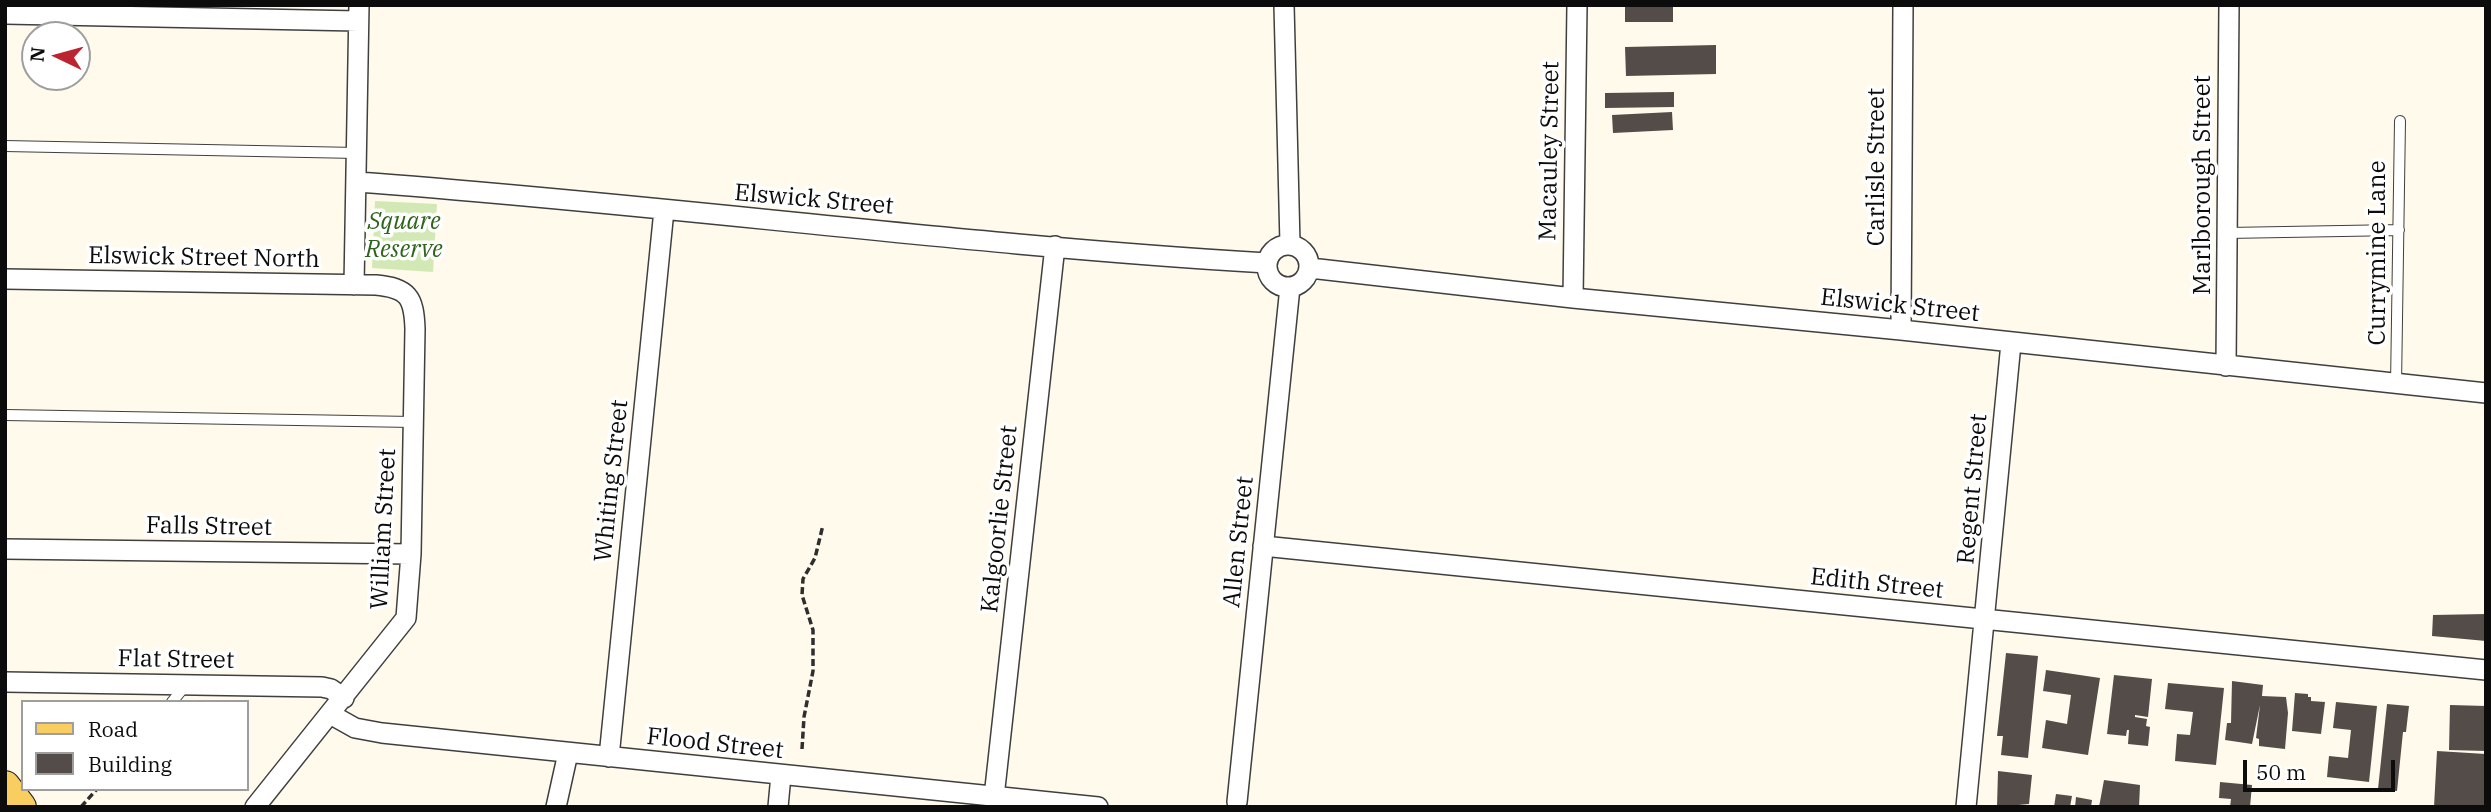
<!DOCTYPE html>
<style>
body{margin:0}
#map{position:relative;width:2491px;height:812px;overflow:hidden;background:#fffaeb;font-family:"IBM Plex Serif",serif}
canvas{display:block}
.frame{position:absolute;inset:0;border:7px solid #0c0c0c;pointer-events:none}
.legend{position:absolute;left:21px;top:700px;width:228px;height:91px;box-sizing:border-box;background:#fff;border:2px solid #9e9e9e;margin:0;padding:9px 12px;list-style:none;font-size:21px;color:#0c0c0c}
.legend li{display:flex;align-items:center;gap:14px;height:35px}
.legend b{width:35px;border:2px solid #9e9e9e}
.north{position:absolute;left:21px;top:21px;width:70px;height:70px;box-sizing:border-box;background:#fff;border:2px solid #9e9e9e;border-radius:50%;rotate:275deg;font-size:19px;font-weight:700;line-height:28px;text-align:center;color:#0c0c0c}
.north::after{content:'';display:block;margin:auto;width:24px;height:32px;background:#bc2431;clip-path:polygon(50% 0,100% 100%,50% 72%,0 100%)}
.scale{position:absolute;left:2243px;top:760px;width:152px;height:32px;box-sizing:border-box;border:4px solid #0c0c0c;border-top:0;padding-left:9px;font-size:21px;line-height:24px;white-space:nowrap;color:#0c0c0c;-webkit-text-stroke:5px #fff;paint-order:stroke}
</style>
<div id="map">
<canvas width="2491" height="812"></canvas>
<div class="frame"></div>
<ul class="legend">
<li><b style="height:9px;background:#f9ce61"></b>Road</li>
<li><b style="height:19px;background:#544c48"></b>Building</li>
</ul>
<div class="north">N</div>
<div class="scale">50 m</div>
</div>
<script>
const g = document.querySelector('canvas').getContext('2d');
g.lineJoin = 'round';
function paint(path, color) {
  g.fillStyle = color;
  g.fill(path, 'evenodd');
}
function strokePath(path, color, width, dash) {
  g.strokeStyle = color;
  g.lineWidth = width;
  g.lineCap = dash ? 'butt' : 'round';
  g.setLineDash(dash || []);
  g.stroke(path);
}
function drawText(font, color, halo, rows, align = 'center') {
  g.font = font + ' "IBM Plex Serif",serif';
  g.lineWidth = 7;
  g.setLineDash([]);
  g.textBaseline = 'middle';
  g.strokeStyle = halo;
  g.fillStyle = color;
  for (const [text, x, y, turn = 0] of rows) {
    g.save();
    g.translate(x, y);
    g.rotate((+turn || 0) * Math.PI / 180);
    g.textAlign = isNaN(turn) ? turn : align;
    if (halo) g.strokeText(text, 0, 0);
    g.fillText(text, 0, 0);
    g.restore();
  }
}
const green = new Path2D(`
 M375 201 437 204 433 272 372 268Z`);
const building = new Path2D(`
 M1625 5H1673V22H1625Z
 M1716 45V74L1626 76 1625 47Z
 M1674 92V107L1605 108V93Z
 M1672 112 1673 130 1613 133 1612 115Z
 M2486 614V641L2432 636 2433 615Z
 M2006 653 2038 656 2028 758 2001 755 2003 736H1997Z
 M2046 670 2100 678 2088 755 2042 748 2046 720 2067 724 2071 695 2043 691Z
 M2114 675 2152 679 2148 717 2135 715V717L2147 719 2146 726 2150 727 2148 746 2128 744 2129 730H2127L2126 736 2107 734Z
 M2232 681 2263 685 2262 696 2286 697 2288 713 2285 749 2259 746V739L2256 738 2260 705 2252 744 2225 740 2227 723H2231Z
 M2168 683 2224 688 2216 765 2175 761 2177 734 2190 735 2193 712 2165 709Z
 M2295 693 2308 694V697H2311V701L2325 702 2321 734 2292 731Z
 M2336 702 2377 706 2369 782 2327 777 2329 756 2348 758 2351 730 2333 728Z
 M2387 704 2409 706 2406 732H2403L2397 791 2378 789Z
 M2450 705 2486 706V751L2449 750Z
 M2437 751 2486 754V807H2434Z
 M1998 771 2032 775 2029 804 1997 807Z
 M2104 780 2140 785 2139 807H2099Z
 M2220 782 2252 785 2250 807H2230L2231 799 2219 798Z
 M2056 794 2072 796 2070 807H2054Z
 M2076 797 2092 800 2091 807H2075Z`);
const path = new Path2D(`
 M802 749 804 717 813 671V630L802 595 803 579 815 558 823 525
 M81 807 97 789`);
const service = new Path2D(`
 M5 146 357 153
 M2227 233 2399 230
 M2396 385 2400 121
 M5 415 413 422
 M172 702 185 686`);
const minor = new Path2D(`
 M1284 5 1290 244
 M5 14 358 21
 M357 182C661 204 963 245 1267 263
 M1267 266a21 21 0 1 1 42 0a21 21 0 1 1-42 0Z
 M1310 268 1573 298 1901 330 2486 393
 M5 279 376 285C408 288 414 297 415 329L411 554 406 618 255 807
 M354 285 359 5
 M1573 298 1577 5
 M1901 330 1903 5
 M2226 366 2229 5
 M1263 546 2486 670
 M5 549 411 554
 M5 682 322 687 331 689 344 698
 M330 714 355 728 382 733 1098 807
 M609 757 664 210
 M994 797 1055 246
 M1237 802 1290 287
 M556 807 568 753
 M778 807 781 775
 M1966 807 2011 343`);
const primary = new Path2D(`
 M5 786 21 807`);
const streetNames = [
 ["Macauley Street",1550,151,-89],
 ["Carlisle Street",1877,167,-90],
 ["Marlborough Street",2203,185,-90],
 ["Elswick Street",814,200,5],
 ["Currymine Lane",2378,253,-90],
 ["Elswick Street North",204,258,1],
 ["Elswick Street",1900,306,6],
 ["Whiting Street",612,481,-84],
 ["Regent Street",1973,489,-85],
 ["Kalgoorlie Street",1000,519,-84],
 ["Falls Street",209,527,1],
 ["William Street",384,529,-87],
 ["Allen Street",1239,542,-84],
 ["Edith Street",1877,584,6],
 ["Flat Street",176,660,1],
 ["Flood Street",715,744,6]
];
const parkNames = [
 ["Square",404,222],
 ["Reserve",404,250]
];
paint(green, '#d2e9b5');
paint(building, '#544c48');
strokePath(service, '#3f3f3f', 12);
strokePath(minor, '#3f3f3f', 22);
strokePath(primary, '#1d1d1d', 32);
strokePath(path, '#2e2e2e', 3.5, [7, 3.5]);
strokePath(service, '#fff', 10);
strokePath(minor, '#fff', 19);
strokePath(primary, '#f9ce61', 30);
drawText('24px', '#0c0c0c', '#fff', streetNames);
drawText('italic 24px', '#2e631c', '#fff', parkNames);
</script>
